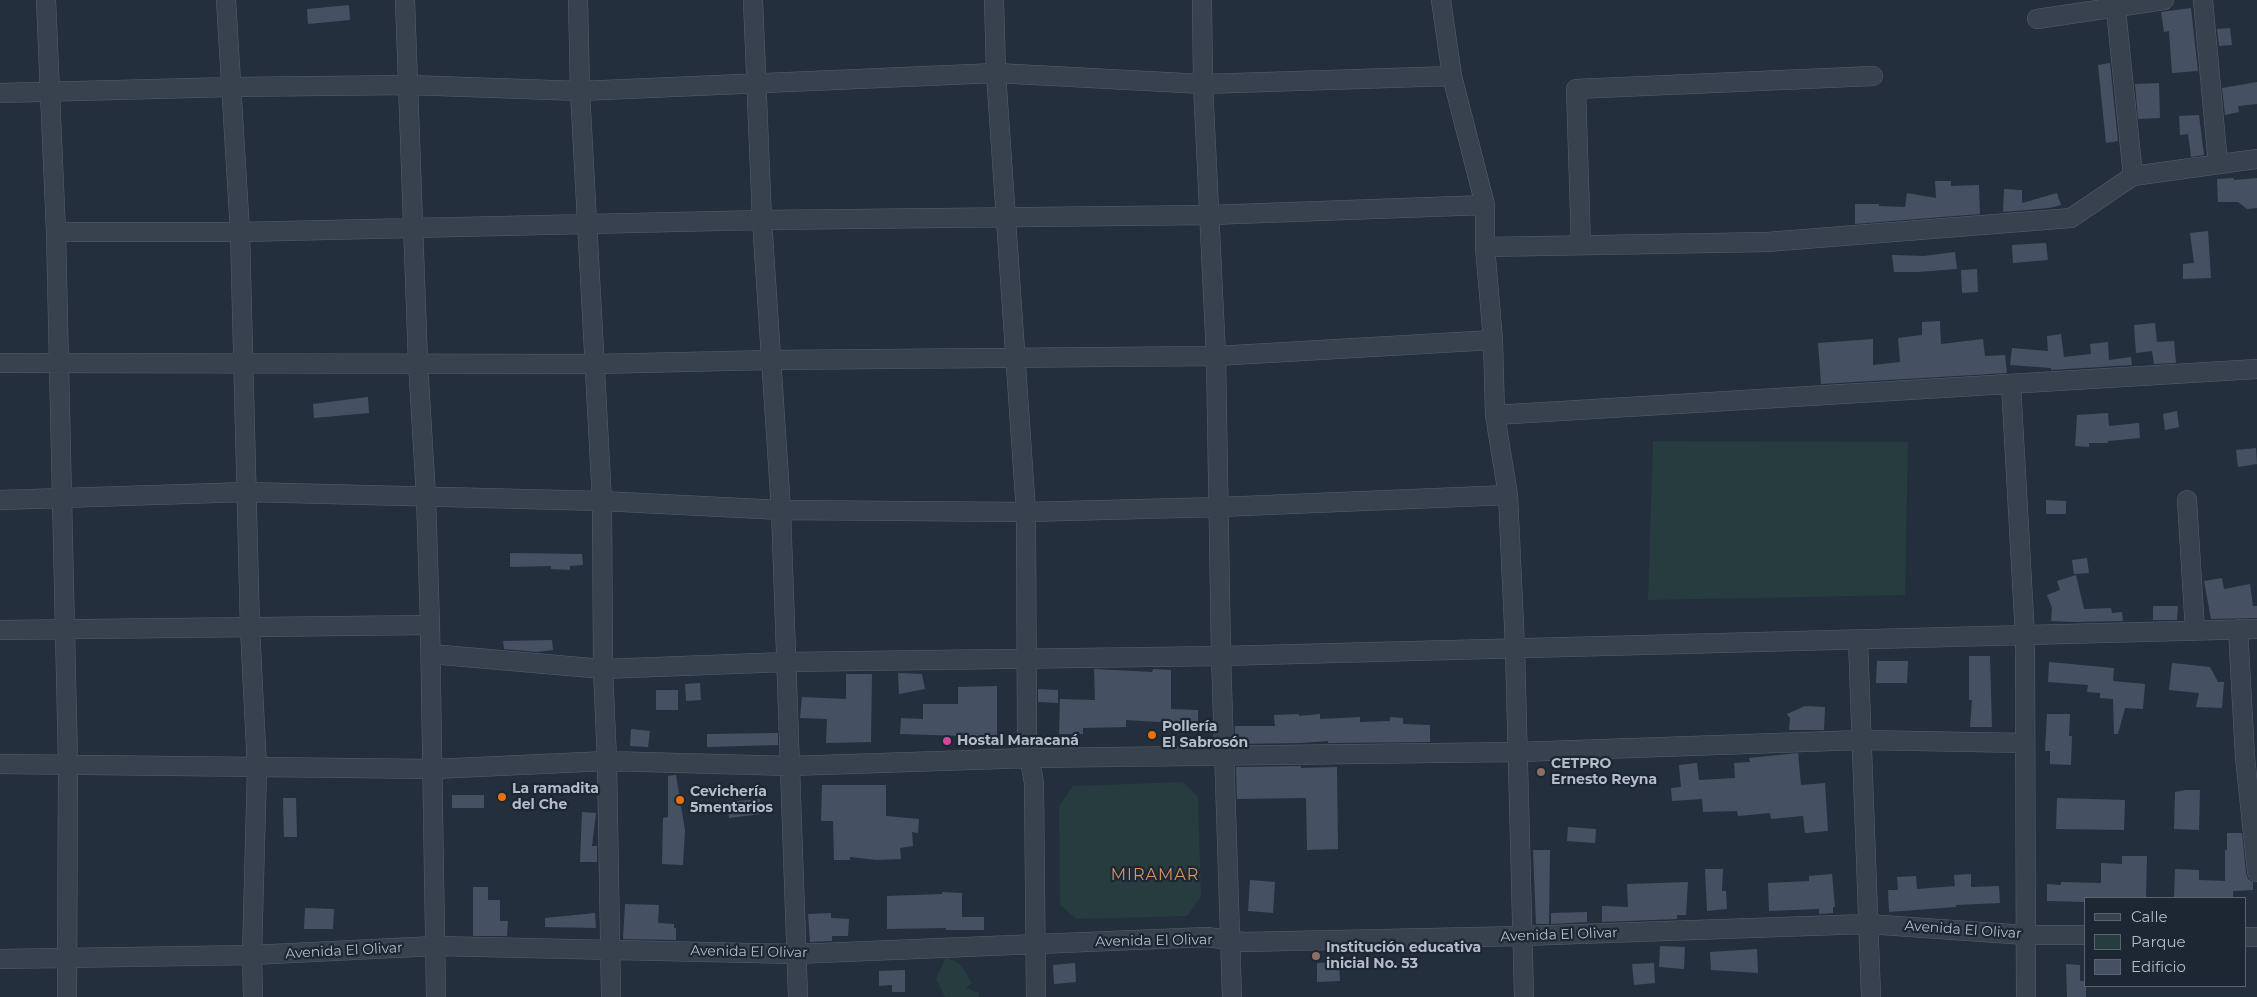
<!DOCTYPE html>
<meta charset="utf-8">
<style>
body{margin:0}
#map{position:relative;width:2257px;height:997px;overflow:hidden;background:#242f3e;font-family:Montserrat,sans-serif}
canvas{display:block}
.legend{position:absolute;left:2084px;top:897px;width:162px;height:90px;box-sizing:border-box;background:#1d2633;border:1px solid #59626f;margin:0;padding:6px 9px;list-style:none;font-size:15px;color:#b4bcc9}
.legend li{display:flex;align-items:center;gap:10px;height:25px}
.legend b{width:25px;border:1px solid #59626f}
</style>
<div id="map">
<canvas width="2257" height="997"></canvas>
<ul class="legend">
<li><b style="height:6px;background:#38414e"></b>Calle</li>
<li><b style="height:14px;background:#263c3f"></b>Parque</li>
<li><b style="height:14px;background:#455162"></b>Edificio</li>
</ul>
</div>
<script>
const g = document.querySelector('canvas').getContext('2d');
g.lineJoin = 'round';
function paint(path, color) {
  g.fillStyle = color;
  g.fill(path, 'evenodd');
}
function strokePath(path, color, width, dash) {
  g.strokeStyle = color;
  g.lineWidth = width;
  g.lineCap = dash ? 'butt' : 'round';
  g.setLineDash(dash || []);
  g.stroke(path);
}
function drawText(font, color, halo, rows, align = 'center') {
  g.font = font + ' Montserrat,sans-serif';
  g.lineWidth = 4.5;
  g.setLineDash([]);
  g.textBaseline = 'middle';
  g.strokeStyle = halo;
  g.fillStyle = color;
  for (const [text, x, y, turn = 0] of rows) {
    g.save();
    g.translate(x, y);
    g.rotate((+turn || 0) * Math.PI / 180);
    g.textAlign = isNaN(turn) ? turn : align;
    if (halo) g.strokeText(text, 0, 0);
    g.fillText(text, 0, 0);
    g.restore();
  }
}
const green = new Path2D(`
 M1653 441 1908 442 1905 595 1648 600Z
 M1183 782 1198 797 1201 897 1187 916 1076 919 1060 905 1059 806 1073 786Z
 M946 957 960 964 972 983 966 988 979 993V997H945L936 979Z`);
const building = new Path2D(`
 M349 5 350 20 308 24 307 9Z
 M2191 8 2198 71 2172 73 2169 31 2164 32 2161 12Z
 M2230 28 2232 45 2219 46 2217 29Z
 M2110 63 2118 141 2106 143 2098 65Z
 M2257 82V104L2238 106 2239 112 2225 115 2222 88Z
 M2159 83 2160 118 2138 119 2135 84Z
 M2199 115 2204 155 2191 157 2188 134 2180 135 2179 116Z
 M2234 178V180L2257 178V208L2247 209 2238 202H2218L2217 179Z
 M1935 181H1951V186L1979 185 1980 214 1855 224V204H1879V206L1905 207 1907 193 1936 198Z
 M2004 189 2022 190V203L2057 193 2061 205 2049 208 2003 212Z
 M2208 231 2211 278 2183 279V264L2194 263 2190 233Z
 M2046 243 2048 260 2013 263 2012 245Z
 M1955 252 1957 269 1918 272H1894L1892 255 1924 256Z
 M1977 269 1978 292 1962 293 1961 270Z
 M1940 321 1941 344 1983 339 1985 356 2005 355 2007 373 1821 384 1818 343 1873 339V365L1900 362 1898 338 1922 335V322Z
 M2155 323 2157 342 2174 341 2176 363 2154 364 2152 351 2136 353 2134 325Z
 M2061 334 2064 357 2091 354 2090 344 2108 342 2109 360 2131 357 2132 365 2051 370V368L2010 365 2012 348 2048 351 2047 336Z
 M368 397 369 413 314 418 313 404Z
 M2177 411 2179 427 2165 430 2163 414Z
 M2108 413 2109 426 2139 423 2140 438 2108 441V443H2089V447L2075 446 2077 415Z
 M2256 448 2257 464 2238 467 2236 450Z
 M2046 500 2066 501V514H2046Z
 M510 553 582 554 583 565 570 566V570L551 569V566L510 567Z
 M2087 558 2089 573 2074 574 2072 560Z
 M2076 575 2084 609 2111 608 2112 613 2122 612 2123 621 2075 622 2051 621 2052 608 2047 595 2060 590 2057 581Z
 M2222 578 2224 589 2250 584 2253 606H2257V618L2211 619 2204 581Z
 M2153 606H2178L2177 620H2153Z
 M552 640 553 650 536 652 504 649 503 641Z
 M1969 656H1990L1992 727H1970L1972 700H1969Z
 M1877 661H1908L1907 683H1876Z
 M2049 662 2114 668 2113 681 2145 684 2143 709 2125 708 2118 734H2114L2113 699 2100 698V693L2087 692 2088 685 2048 682Z
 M2172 663 2210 667 2218 682H2224L2222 708 2196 707 2199 693 2169 690Z
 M1094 669 1152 672 1153 669 1171 670V709L1198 710V728H1175V723L1126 720V727L1083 728V734H1059L1060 699 1095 700Z
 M898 673 922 674 925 689 899 694Z
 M846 674H872L871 742 826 743 827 719 800 718 802 697 846 699Z
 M700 683 701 700 686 701 685 684Z
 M997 686V737L900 734 901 718 923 719V704H958V687Z
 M1038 689 1058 690V703L1038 702Z
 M656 690H678V710H656Z
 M1805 706 1825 707 1824 730H1789L1790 718 1787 714Z
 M1299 714V716L1320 714V719L1360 717V722L1390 721V717L1403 718V724L1430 725V742L1328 743V741L1300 743 1235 744V726H1275L1274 715Z
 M2047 714H2070L2069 736H2072L2071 765 2050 764V751H2045Z
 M631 729 650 731 648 747 630 746Z
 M778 733V745L707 747V734Z
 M1798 753 1801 785 1825 783 1828 831 1805 833 1803 816 1771 819 1770 813 1738 816 1737 811 1703 812 1702 799 1672 801 1671 788 1681 787 1679 765 1697 763 1699 780 1735 778 1734 763 1750 762 1749 758Z
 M1301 766V768L1337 767 1338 849 1307 850 1306 798 1237 799 1236 767Z
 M676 775 685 830 683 865 662 864 663 818 668 817V776Z
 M822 785H886V816L919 819 918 833 912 832 913 846 900 848 901 859 877 860 850 857V860H834L833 821H821Z
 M2186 790H2200L2199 830 2174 829 2175 792Z
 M452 795H484V808H452Z
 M283 798H296L297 837H284Z
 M2057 798 2125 800 2124 830 2056 829Z
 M760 799 761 814 729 818 728 802Z
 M582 812 596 813 592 846H597V862H580Z
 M1568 827 1596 829 1595 843 1567 841Z
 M2227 833H2242L2246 873 2248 879 2253 882V890L2233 891V898H2174L2175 869 2199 870V880L2225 881V850H2227Z
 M1533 850H1550L1549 924H1536Z
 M2122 856H2147L2146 898H2086V902L2047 901V884L2061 885V882L2101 883V863L2122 864Z
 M1705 869H1723L1722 891H1726L1727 909 1707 911Z
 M1832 874 1835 907H1833V913L1819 914V909L1769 911 1768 883 1809 881V876Z
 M1971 874V887L1999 886 2000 903 1956 905V907L1889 912 1888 890H1898L1897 877 1916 876 1917 889 1955 886 1954 875Z
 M1250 880 1275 882 1273 913 1248 911Z
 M1688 882 1686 915H1677V919L1602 922V906L1628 907 1627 884Z
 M473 887H488V900H500V921H508L507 936H473Z
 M942 892 962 893V917H984V930H946V928L887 929V896L942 894Z
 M625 904 659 905 658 923 674 924V928H676V940L623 939Z
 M305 908 334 909 333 929H304Z
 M1587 912V922L1551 924V913Z
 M595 913 596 928 545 927V918Z
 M831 913V918L849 919 848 936H832V941L810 942 808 914Z
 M1660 946 1685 947 1684 969 1659 967Z
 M1757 949 1758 973 1711 970 1710 952Z
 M1339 962 1340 981 1317 982V963Z
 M1075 963 1076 982 1054 984 1053 965Z
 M1654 963 1655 983 1634 985 1632 964Z
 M2066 964 2080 965V981H2086V997H2067Z
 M905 970V992H892V985L879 986V971Z`);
const minor = new Path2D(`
 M46 0 56 232 68 764 67 997
 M226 0 240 232 250 628 257 768 252 955 253 997
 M405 0 418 363 426 496 430 625 436 997
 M578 0 580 91 602 501 603 669 607 761 611 997
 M753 0 762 220 781 510 798 997
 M994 0 996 73 1026 512 1027 744 1034 783 1036 997
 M1202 0 1203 84 1216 356 1221 656 1232 997
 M1441 0 1452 76
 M2115 0 2133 176
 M2203 0 2218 164
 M2037 19 2164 0
 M0 93 231 87 409 85 580 91 996 73 1203 84 1452 76 1485 205V247L1493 340 1495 415 1508 495 1515 647 1524 997
 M56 232H240L762 220 1209 215 1485 205
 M1581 245 1576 89 1873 76
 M1485 247 1767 242 2071 218 2133 176 2257 159
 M0 363 596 364 770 360 1216 356 1493 340
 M2011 384 2025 636 2026 997
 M1495 415 2257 369
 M0 500 247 492 602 501 781 510 1026 512 1219 507 1508 495
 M2187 500 2195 631
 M2238 629 2245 757 2257 872
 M0 630 430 625
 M1858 640 1871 997
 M431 654 603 669 786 662 1221 656 2257 629
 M0 764 434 769 607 761 790 766 1030 758 1518 752 1862 740 2025 743
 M2246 937H2257
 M0 959 252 955 435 946 796 954 1207 937 1243 942 1522 936 1867 924 2026 935H2086`);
const markers = [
 [1152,735,5,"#e8710a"],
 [947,741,5,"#d1479c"],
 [1541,772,5,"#8d6e63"],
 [502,797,5,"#e8710a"],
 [680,800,5,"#e8710a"],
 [1316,956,5,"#8d6e63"]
];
const poiNames = [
 ["Pollería",1162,727],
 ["El Sabrosón",1162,743],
 ["Hostal Maracaná",957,741],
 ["CETPRO",1551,764],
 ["Ernesto Reyna",1551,780],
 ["La ramadita",512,789],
 ["del Che",512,805],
 ["Cevichería",690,792],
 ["5mentarios",690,808],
 ["Institución educativa",1326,948],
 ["inicial No. 53",1326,964]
];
const streetNames = [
 ["Avenida El Olivar",1963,930,4],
 ["Avenida El Olivar",1559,935,-2],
 ["Avenida El Olivar",1154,941,-1],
 ["Avenida El Olivar",344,951,-3],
 ["Avenida El Olivar",749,952,1]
];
const quarterNames = [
 ["MIRAMAR",1155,875]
];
paint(green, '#263c3f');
paint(building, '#455162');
strokePath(minor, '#565f6c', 20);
strokePath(minor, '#38414e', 19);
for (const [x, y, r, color] of markers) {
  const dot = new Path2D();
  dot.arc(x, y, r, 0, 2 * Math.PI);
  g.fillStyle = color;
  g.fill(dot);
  strokePath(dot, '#1d2633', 2);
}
drawText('bold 14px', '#b4bcc9', '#1d2633', poiNames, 'left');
drawText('14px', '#b4bcc9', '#1d2633', streetNames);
g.letterSpacing = '1px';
drawText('16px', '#d59563', '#1d2633', quarterNames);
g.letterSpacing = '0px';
</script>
